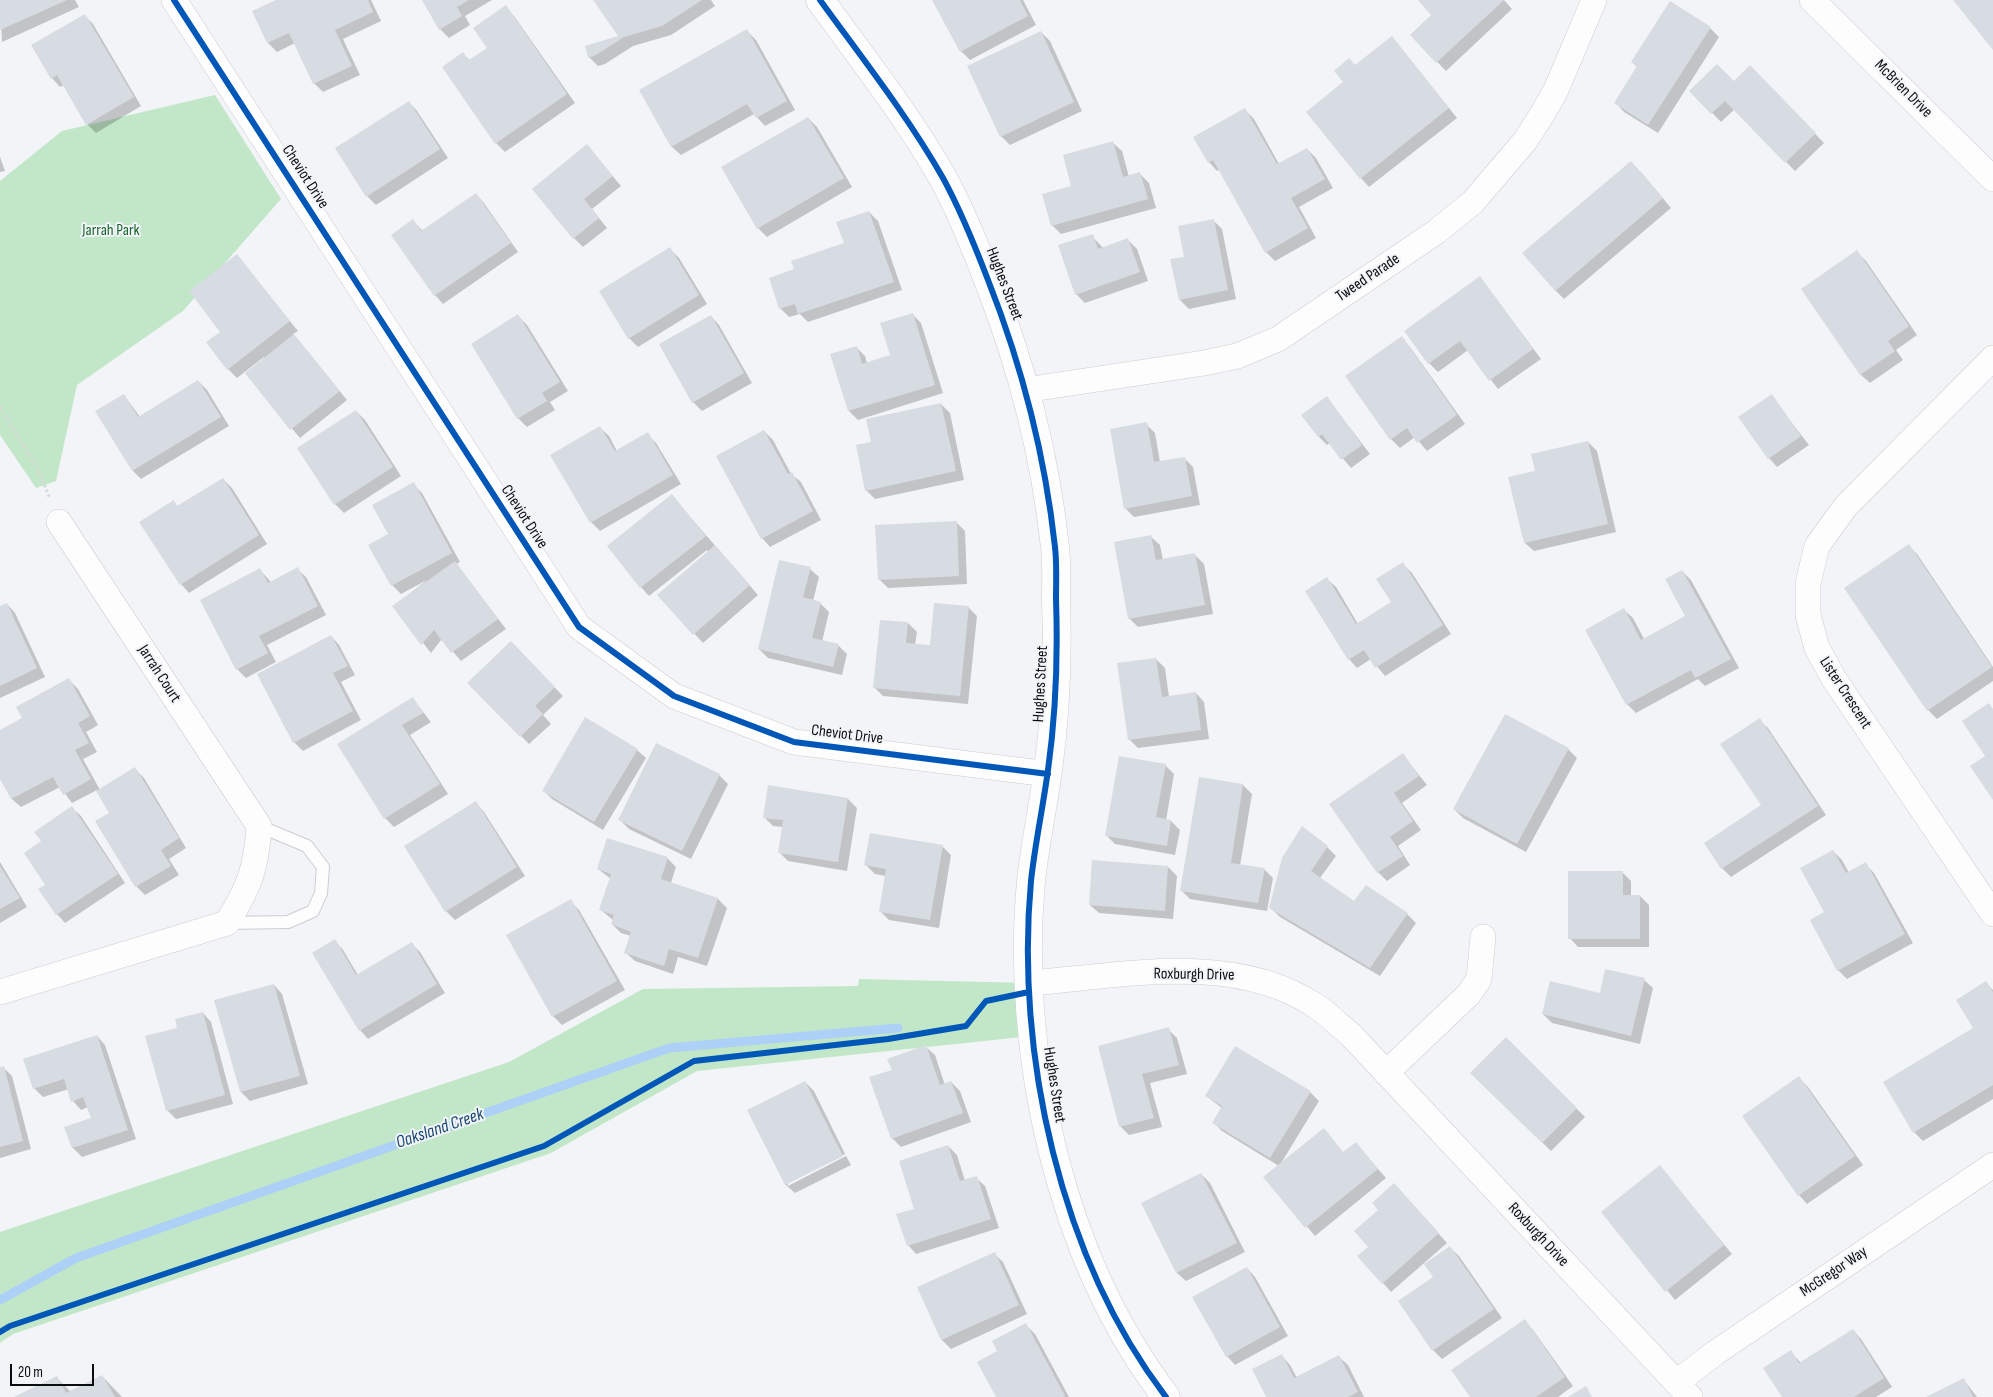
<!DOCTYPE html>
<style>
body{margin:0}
#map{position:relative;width:1993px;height:1397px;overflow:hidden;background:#f2f4f7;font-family:"Sofia Sans Condensed",sans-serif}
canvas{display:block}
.scale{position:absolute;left:10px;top:1364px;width:84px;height:22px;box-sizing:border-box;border:2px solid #0c0d0f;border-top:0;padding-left:6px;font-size:15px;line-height:18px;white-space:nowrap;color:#0c0d0f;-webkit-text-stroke:4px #f1f4f8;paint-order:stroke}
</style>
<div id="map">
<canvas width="1993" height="1397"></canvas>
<div class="scale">20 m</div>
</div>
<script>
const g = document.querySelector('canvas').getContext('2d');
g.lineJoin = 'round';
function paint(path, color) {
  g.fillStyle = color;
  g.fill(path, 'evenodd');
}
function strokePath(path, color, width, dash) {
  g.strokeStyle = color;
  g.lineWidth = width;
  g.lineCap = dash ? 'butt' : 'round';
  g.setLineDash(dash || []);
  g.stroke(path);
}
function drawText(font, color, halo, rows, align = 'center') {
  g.font = font + ' "Sofia Sans Condensed",sans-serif';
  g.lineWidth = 4;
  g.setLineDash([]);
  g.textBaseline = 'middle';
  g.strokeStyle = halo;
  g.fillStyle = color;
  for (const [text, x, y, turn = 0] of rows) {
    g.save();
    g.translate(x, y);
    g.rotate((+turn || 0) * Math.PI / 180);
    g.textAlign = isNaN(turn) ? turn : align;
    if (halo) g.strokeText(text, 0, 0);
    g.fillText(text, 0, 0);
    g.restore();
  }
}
const green = new Path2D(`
 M215 95 281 199 183 311 77 385 56 481 36 488 0 435V181L62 131Z
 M859 979 1030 983 1032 1036 697 1071 551 1153 13 1334 0 1343V1232L509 1062 643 989 858 986Z`);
const shadow = new Path2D(`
 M0 0H75L79 7 2 42Z
 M279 0H371L381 21 343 39 360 75 323 92 314 83 295 43 277 52 268 43 254 12Z
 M423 0H492L465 16 470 25 449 38 440 29Z
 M595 0H711L715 6 671 35 633 46 605 64 598 66 589 57 620 37Z
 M934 0H1023L1036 25 970 60 961 51Z
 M1419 0H1504L1512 9 1446 71 1411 35 1433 15Z
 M505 7 514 16 575 103 505 152 496 143 463 54 471 61 489 49Z
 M84 15 93 24 141 106 96 133 87 124 64 85 60 87 52 78Z
 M1710 28 1719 37 1658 133 1624 112 1616 103 1638 68 1632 62Z
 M747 31 756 40 795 110 765 126 754 114 681 155 672 147 641 91Z
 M1041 32 1050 41 1082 111 1010 145 1001 136Z
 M1392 37 1457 118 1369 187 1361 178 1345 83 1355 66Z
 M1750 67 1824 143 1795 171 1735 109 1721 122 1691 91 1734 83Z
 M409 102 417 111 448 158 376 205 367 196Z
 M1245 110 1254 119 1279 164 1307 149 1316 158 1333 188 1299 207 1316 238 1275 261 1266 252 1220 169 1217 171 1209 162Z
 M808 118 817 127 852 187 767 237 758 228Z
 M1113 143 1122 151 1129 177 1140 174 1149 183 1156 208 1061 234 1052 225 1073 187Z
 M586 145 621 186 592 209 607 228 583 247 574 238Z
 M0 157 5 171 0 172Z
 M1640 171 1671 208 1564 299 1555 290Z
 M476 194 484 203 518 252 443 304 435 295 413 221 423 231Z
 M869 212 878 221 902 290 808 322 800 314 789 317 781 309 770 279 796 270 845 244Z
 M1213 220 1222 229 1236 299 1189 309 1180 300 1172 260 1185 258Z
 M1092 236 1103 248 1128 240 1137 249 1148 281 1085 303 1076 294Z
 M670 249 679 258 707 304 638 347 629 338Z
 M1857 252 1866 261 1917 335 1896 350 1903 360 1870 383 1861 375 1802 289Z
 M237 256 298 331 293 334 347 400 300 438 246 374 265 359 264 357 237 378 228 369 222 332Z
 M1480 277 1541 359 1498 389 1468 350 1438 372 1429 363Z
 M912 314 921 323 943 393 858 420 849 411 856 347 865 356 867 363 892 355Z
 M518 316 527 325 568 391 550 402 555 410 527 427 518 418 473 344Z
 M711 316 719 325 752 383 702 411 693 402 660 345Z
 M1401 338 1410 347 1465 424 1427 451 1415 437 1400 448 1391 439Z
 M198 381 207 390 229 426 141 479 133 471 124 395 140 417Z
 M1771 396 1809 445 1777 467 1769 458Z
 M1327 398 1370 454 1351 468 1330 443 1327 445 1319 437 1303 415Z
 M941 404 950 413 964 480 875 499 866 490 873 443Z
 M356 411 365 420 401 476 344 513 335 504Z
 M1146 424 1155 433 1160 462 1184 458 1193 467 1200 505 1134 517 1125 508Z
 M600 428 609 436 617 451 647 434 656 443 681 484 600 531 591 522Z
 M764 431 773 440 791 474 801 482 821 520 770 547 762 538Z
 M1588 442 1597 451 1616 532 1534 551 1525 543 1537 472Z
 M223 479 232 488 267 544 189 593 181 584 173 502 178 507Z
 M413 484 422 493 460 562 456 564 506 629 461 661 442 639 431 653 394 606 427 580 401 594 392 585 370 545 390 534Z
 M672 496 758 595 703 643 659 595 708 552 707 550 649 596 641 587Z
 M956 522 965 531 967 584 888 588 879 579Z
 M1151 537 1160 545 1163 560 1195 555 1204 564 1213 614 1138 627 1129 618Z
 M1908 545 1917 554 1993 667V681L1937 719 1928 710Z
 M1403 564 1412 573 1451 634 1385 676 1371 659 1357 668 1349 659 1327 579 1336 587 1358 624 1393 602Z
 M297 569 306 577 326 615 267 645 276 662 246 678 237 669 260 570 271 582Z
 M810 569 819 577 813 601 820 603 829 612 822 642 838 645 847 654 842 675 768 658 759 649Z
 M1682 571 1691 580 1739 668 1705 686 1698 679 1636 713 1627 704 1624 610 1633 618 1644 639 1687 616Z
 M7 604 15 613 45 677 0 698V607Z
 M968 607 977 616 968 704 883 696 874 687 908 623 917 632 915 645 931 647Z
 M331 636 339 645 355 675 341 682 361 720 303 751 294 742Z
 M510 642 563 696 543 715 551 724 529 744 469 683Z
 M1156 659 1165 668 1169 697 1196 693 1204 702 1209 739 1138 748 1129 739Z
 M69 680 78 689 98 725 86 732 97 752 83 759 100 790 135 769 144 778 186 848 169 859 179 875 145 895 136 886 96 822 111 813 97 790 72 803 60 787 21 807 12 799 0 776V732L24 719Z
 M413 699 431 722 410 735 448 794 394 827 385 818 339 745Z
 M1759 720 1768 728 1826 815 1731 877 1722 868 1705 843 1763 806Z
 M1568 749 1577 758 1526 852 1463 818 1454 809Z
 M637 750 646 758 603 830 552 799 543 790Z
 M1403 755 1427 785 1402 803 1421 830 1398 846 1410 865 1387 881 1378 872 1331 804Z
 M1165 765 1174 774 1166 820 1171 821 1180 830 1175 855 1115 844 1106 835Z
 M719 775 728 784 691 859 629 829 620 820Z
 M1200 778 1243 785 1252 794 1240 866 1264 869 1273 878 1267 911 1190 899 1181 890Z
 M848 799 857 808 847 871 788 861 779 852 783 827 773 826 764 817Z
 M476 803 484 812 525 876 455 920 446 911Z
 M72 808 81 816 125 883 65 923 57 914 46 885 42 842Z
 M942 846 951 855 939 928 889 920 880 911 886 876 875 874 866 865Z
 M1327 847 1336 856 1320 878 1355 902 1366 886 1407 914 1416 923 1380 976 1280 917 1271 908Z
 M1833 851 1842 860 1849 873 1865 864 1874 873 1913 943 1847 979 1838 970 1826 912Z
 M667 858 676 867 671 883 718 899 727 908 707 966 678 957 673 974 635 961 626 953 631 936 621 933 612 924 613 920 601 910 611 879 598 869Z
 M0 862 27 907 0 923Z
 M1168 867 1177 876 1173 919 1099 913 1090 905Z
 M1622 872 1631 881V896H1640L1649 905V947H1578L1570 938Z
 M570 901 579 910 625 990 562 1025 553 1016Z
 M335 941 343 950 358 975 411 943 420 952 445 993 368 1039 360 1030Z
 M1644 980 1653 988 1640 1044 1552 1023 1543 1014Z
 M1986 983 1993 990V1099L1923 1141 1914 1132 1974 1028Z
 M274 985 282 994 308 1084 250 1101 241 1092 215 1001Z
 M203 1013 211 1022 233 1104 176 1119 167 1110 179 1029Z
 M1168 1029 1177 1038 1187 1074 1150 1083 1162 1127 1129 1135 1120 1126 1099 1047Z
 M97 1036 105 1045 136 1139 82 1157 73 1148 66 1128 92 1119 88 1107 81 1110 73 1101 69 1089 43 1097 34 1088Z
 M1506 1039 1585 1117 1551 1151 1472 1073Z
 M926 1047 935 1055 945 1085 951 1082 960 1091 971 1122 901 1147 892 1138 893 1071Z
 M3 1067 12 1076 31 1149 0 1158V1068Z
 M1799 1078 1808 1087 1863 1165 1807 1204 1799 1195Z
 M805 1082 814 1091 845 1154 788 1183V1186L846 1156 851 1165 795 1193 786 1185 749 1110Z
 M1310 1092 1319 1101 1280 1165 1323 1129 1344 1153 1356 1144 1386 1178 1315 1236 1265 1177 1279 1166 1222 1131 1214 1123 1222 1108 1206 1096Z
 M948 1146 957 1155 965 1181 976 1178 985 1186 999 1228 916 1254 908 1245 916 1210Z
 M1660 1167 1732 1254 1675 1300 1603 1212Z
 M1201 1174 1210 1183 1245 1252 1186 1281 1177 1273 1143 1204Z
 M1403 1194 1447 1243 1391 1292 1383 1283 1370 1247Z
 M1450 1248 1459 1256 1502 1318 1442 1359 1433 1350 1434 1277Z
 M994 1254 1003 1262 1027 1314 951 1349 942 1340 919 1288Z
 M1247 1268 1255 1277 1288 1336 1235 1365 1227 1356Z
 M1525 1321 1533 1330 1573 1386 1558 1397H1472Z
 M1026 1325 1035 1334 1069 1397H998L999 1351Z
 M1853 1330 1861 1339 1892 1387 1876 1397H1783L1791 1352 1801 1363Z
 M1282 1356 1290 1365 1297 1378 1339 1357 1348 1365 1364 1397H1268Z
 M102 1376 122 1397H17L57 1378 71 1392Z
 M1964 1380 1977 1397H1929Z`);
const stream = new Path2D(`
 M0 1300 76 1258 669 1048 898 1028`);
const building = new Path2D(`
 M0 0H67L0 30Z
 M276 0H368L373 12 335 30 352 66 313 84 289 33 267 43 252 11Z
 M422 0H469L457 7 462 16 439 30Z
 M593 0H702L662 26 624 37 596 55 588 58 585 46 618 36Z
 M932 0H1020L1028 16 960 52Z
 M1418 0H1504L1436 63 1410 35 1431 15Z
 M1953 0H1993V50Z
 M1670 1 1711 27 1648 125 1614 103 1637 66 1631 62Z
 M506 5 567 94 495 144 442 67 463 52 469 60 487 48 473 28Z
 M85 14 134 97 86 125 57 75 51 79 31 45Z
 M747 29 787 101 756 118 747 104 671 147 639 90Z
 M1041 31 1074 102 1000 137 967 66Z
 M1392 36 1449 108 1360 179 1306 112 1343 82 1334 71 1349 58 1355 65Z
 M1717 64 1734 81 1750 65 1816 133 1785 163 1725 101 1711 114 1689 91Z
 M409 101 440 149 366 197 335 148Z
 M1245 108 1277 164 1307 148 1325 179 1291 198 1308 228 1265 253 1213 160 1208 163 1193 137Z
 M808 117 844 178 757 229 721 167Z
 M1113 141 1123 177 1140 172 1148 199 1051 226 1042 194 1071 186 1063 155Z
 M587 144 613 176 584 199 599 218 573 239 532 189Z
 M1631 161 1663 198 1555 291 1522 253Z
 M476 193 511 243 434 296 391 235 413 219 421 231Z
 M869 211 894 282 798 314 795 304 779 309 769 278 794 269 791 261 844 243 836 222Z
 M1214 219 1228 290 1179 300 1170 259 1184 257 1178 226Z
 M1093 234 1098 249 1128 238 1140 272 1075 295 1058 245Z
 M670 247 699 295 628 339 599 291Z
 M1857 250 1909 326 1888 341 1895 351 1860 375 1801 289Z
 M237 254 290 321 227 370 206 342 220 332 189 291Z
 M1480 276 1533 349 1489 381 1460 341 1428 364 1404 331Z
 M913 313 935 385 848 411 830 354 857 346 862 364 890 355 880 323Z
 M518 314 560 382 542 393 547 401 517 419 471 344Z
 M711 315 744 373 692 403 659 344Z
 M294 334 340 391 290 430 245 373Z
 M1402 336 1457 415 1417 443 1407 428 1390 440 1345 376Z
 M198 380 221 417 132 471 95 411 124 394 138 417Z
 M1772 394 1801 436 1768 459 1738 417Z
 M1327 396 1362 445 1341 460 1322 434 1318 437 1301 415Z
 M941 403 956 471 865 491 856 445 871 442 866 419Z
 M356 410 393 467 334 505 297 448Z
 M1147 422 1154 462 1185 457 1192 496 1124 509 1110 429Z
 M600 426 615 451 648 432 673 475 590 523 550 455Z
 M764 430 788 474 792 472 813 511 761 539 716 456Z
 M1588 441 1608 524 1524 543 1508 477 1535 471 1531 454Z
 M223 478 259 535 180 585 139 522 174 500 177 506Z
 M414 482 452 553 391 586 368 545 388 534 372 505Z
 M672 494 706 536 640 588 607 546Z
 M957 521 959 576 878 580 875 525Z
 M1151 535 1156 560 1195 553 1205 605 1128 619 1114 542Z
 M1909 544 1992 667 1927 711 1844 588Z
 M715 545 750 585 693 635 657 595Z
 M779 560 811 567 803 597 821 602 812 638 839 644 833 667 758 649Z
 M455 561 498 619 451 653 434 630 421 645 392 606Z
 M1403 562 1443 625 1375 668 1364 650 1348 660 1305 591 1327 577 1356 624 1391 602 1376 579Z
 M298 567 318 606 259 636 268 653 236 670 200 600 260 568 268 583Z
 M1682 570 1731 659 1695 678 1691 670 1626 705 1585 630 1624 608 1641 640 1685 616 1665 579Z
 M7 603 37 668 0 686V606Z
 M934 603 969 606 960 696 873 688 880 620 908 622 906 643 930 645Z
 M331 635 348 666 333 673 353 711 293 743 257 674Z
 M511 641 555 687 535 706 543 714 520 737 467 683Z
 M1156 658 1162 697 1196 692 1201 730 1128 740 1117 663Z
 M69 678 90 716 78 723 89 743 75 750 91 779 63 795 53 777 11 799 0 779V730L22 718 16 707Z
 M413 697 423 713 402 725 440 784 384 819 337 744Z
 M1989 703 1993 709V800L1970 766 1985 756 1962 721Z
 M1505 714 1569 748 1517 844 1453 809Z
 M585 717 638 749 594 822 542 791Z
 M1760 718 1818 806 1721 869 1704 843 1761 805 1720 744Z
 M656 743 720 774 682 851 618 820Z
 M1403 753 1419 776 1394 793 1413 821 1390 837 1403 856 1377 873 1329 804Z
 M1119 756 1166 764 1156 817 1171 820 1167 846 1105 836Z
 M135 767 179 838 161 850 171 866 135 887 95 821 109 813 96 791Z
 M1199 777 1243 784 1231 863 1265 868 1258 903 1180 891Z
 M768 785 848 798 838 862 778 853 783 820 763 818Z
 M476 801 517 867 445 912 404 846Z
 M72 806 118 874 56 915 38 889 45 885 24 853 41 841 34 832Z
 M1302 826 1328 846 1311 871 1354 901 1366 885 1408 913 1370 968 1269 908 1282 858Z
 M870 833 943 845 930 920 879 912 886 869 864 865Z
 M607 838 668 857 661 879 718 898 698 958 669 949 664 966 624 953 631 932 611 924 614 915 599 910 611 874 597 869Z
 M1833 850 1846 873 1866 862 1905 934 1837 971 1810 920 1824 912 1800 868Z
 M1092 860 1168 866 1165 911 1089 905Z
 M0 866 20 898 0 909Z
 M1568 871H1623V895H1640V939H1568Z
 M571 899 617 981 552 1017 506 935Z
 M335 939 356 975 412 942 437 984 359 1031 312 953Z
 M1605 969 1645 978 1631 1036 1542 1014 1550 981 1600 993Z
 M1986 981 1993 992V1085L1913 1133 1883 1082 1973 1028 1956 1000Z
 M274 984 300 1076 240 1092 214 1000Z
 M203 1012 225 1095 166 1111 145 1036 177 1028 175 1019Z
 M1169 1027 1179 1065 1142 1074 1154 1118 1119 1127 1098 1046Z
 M97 1035 128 1130 72 1148 64 1127 91 1118 83 1097 71 1102 64 1079 33 1089 23 1059Z
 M1506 1037 1577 1108 1542 1143 1470 1073Z
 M926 1045 940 1085 951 1081 963 1113 891 1139 869 1077 892 1070 887 1059Z
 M1235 1046 1311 1091 1270 1158 1212 1123 1222 1106 1205 1096Z
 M4 1066 23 1141 0 1147V1067Z
 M1799 1076 1855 1156 1798 1196 1742 1116Z
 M805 1081 843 1156 785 1185 747 1110Z
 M1324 1128 1343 1152 1356 1142 1378 1169 1305 1228 1263 1177Z
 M948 1145 960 1181 977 1176 991 1219 907 1246 896 1214 914 1209 899 1161Z
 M1660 1165 1724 1245 1665 1292 1601 1212Z
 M1201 1173 1237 1243 1176 1273 1141 1203Z
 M1394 1183 1439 1233 1382 1284 1357 1256 1368 1247 1354 1231 1378 1210 1372 1203Z
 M1450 1246 1494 1309 1432 1351 1398 1301 1433 1277 1424 1264Z
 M995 1252 1019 1305 941 1340 917 1287Z
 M1247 1267 1280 1327 1226 1357 1192 1297Z
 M1525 1319 1565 1377 1536 1397H1470L1451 1370Z
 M1026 1323 1065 1396 1063 1397H996L977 1362 997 1351 992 1341Z
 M1853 1329 1884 1378 1854 1397H1782L1763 1368 1791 1350 1799 1363Z
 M1282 1354 1294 1378 1339 1355 1358 1392 1348 1397H1266L1252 1369Z
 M102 1375 115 1397H14L57 1376 66 1393Z
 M1964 1378 1973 1397H1926Z
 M1586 1386 1592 1397H1568Z`);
const path = new Path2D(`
 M0 407 38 469 50 499`);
const service = new Path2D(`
 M227 923 288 922 313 911 321 893 323 867 307 846 259 826`);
const minor = new Path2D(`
 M174 0 579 627 674 696 794 742 1048 774
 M1812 0 1993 179
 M1993 358 1846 506 1817 546 1808 583V615L1817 648 1834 679 1993 914
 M1025 390 1204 363 1237 356 1278 339 1436 232 1473 202 1525 141 1543 113 1556 90 1594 0
 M1030 983C1122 976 1233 951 1316 1006 1328 1014 1339 1025 1351 1035L1690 1397
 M0 992 227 923C250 885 256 870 259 826L59 522
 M1386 1073 1469 994 1479 979 1483 937
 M1677 1382 1715 1353 1993 1165`);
const tertiary = new Path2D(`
 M820 0C862 58 907 115 943 178 961 211 975 246 988 280 1022 366 1045 455 1055 547 1057 564 1056 582 1056 599 1058 657 1056 713 1048 770 1043 807 1035 844 1031 881 1015 1053 1060 1258 1166 1397`);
const cycleway = new Path2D(`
 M174 0 579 627 674 696 794 742 1048 774
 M820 0C862 58 907 115 943 178 961 211 975 246 988 280 1022 366 1045 455 1055 547 1057 564 1056 582 1056 599 1058 657 1056 713 1048 770 1043 807 1035 844 1031 881 1015 1053 1060 1258 1166 1397
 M0 1332 10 1326 544 1146 694 1061 888 1039 966 1026 986 1001 1029 992`);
const streetNames = [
 ["McBrien Drive",1903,89,45],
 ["Cheviot Drive",305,177,57],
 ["Tweed Parade",1368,278,-34],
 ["Hughes Street",1004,284,69],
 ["Cheviot Drive",524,517,57],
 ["Jarrah Court",159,674,57],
 ["Hughes Street",1041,684,-87],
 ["Lister Crescent",1845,693,57],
 ["Cheviot Drive",847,735,7],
 ["Roxburgh Drive",1194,975,1],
 ["Hughes Street",1054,1085,81],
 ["Roxburgh Drive",1538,1235,47],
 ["McGregor Way",1834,1272,-34]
];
const parkNames = [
 ["Jarrah Park",111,231]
];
const waterNames = [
 ["Oaksland Creek",440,1129,-19]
];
paint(green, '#c2e7c8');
paint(shadow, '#0003');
strokePath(stream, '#add1f6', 9);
paint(building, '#d7dce2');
strokePath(service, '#cccdcf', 14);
strokePath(minor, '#cccdcf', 26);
strokePath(tertiary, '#cccdcf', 29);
strokePath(path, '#d8d8d8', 3, [2.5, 2.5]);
strokePath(service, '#fdfdfe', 12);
strokePath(minor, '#fdfdfe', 25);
strokePath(tertiary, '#fdfdfe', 28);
strokePath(cycleway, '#0057b8', 6);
drawText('16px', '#0c0d0f', '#f1f4f8', streetNames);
drawText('16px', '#1b662d', '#f1f4f8', parkNames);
drawText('italic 18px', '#1a4771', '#f1f4f8', waterNames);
</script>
